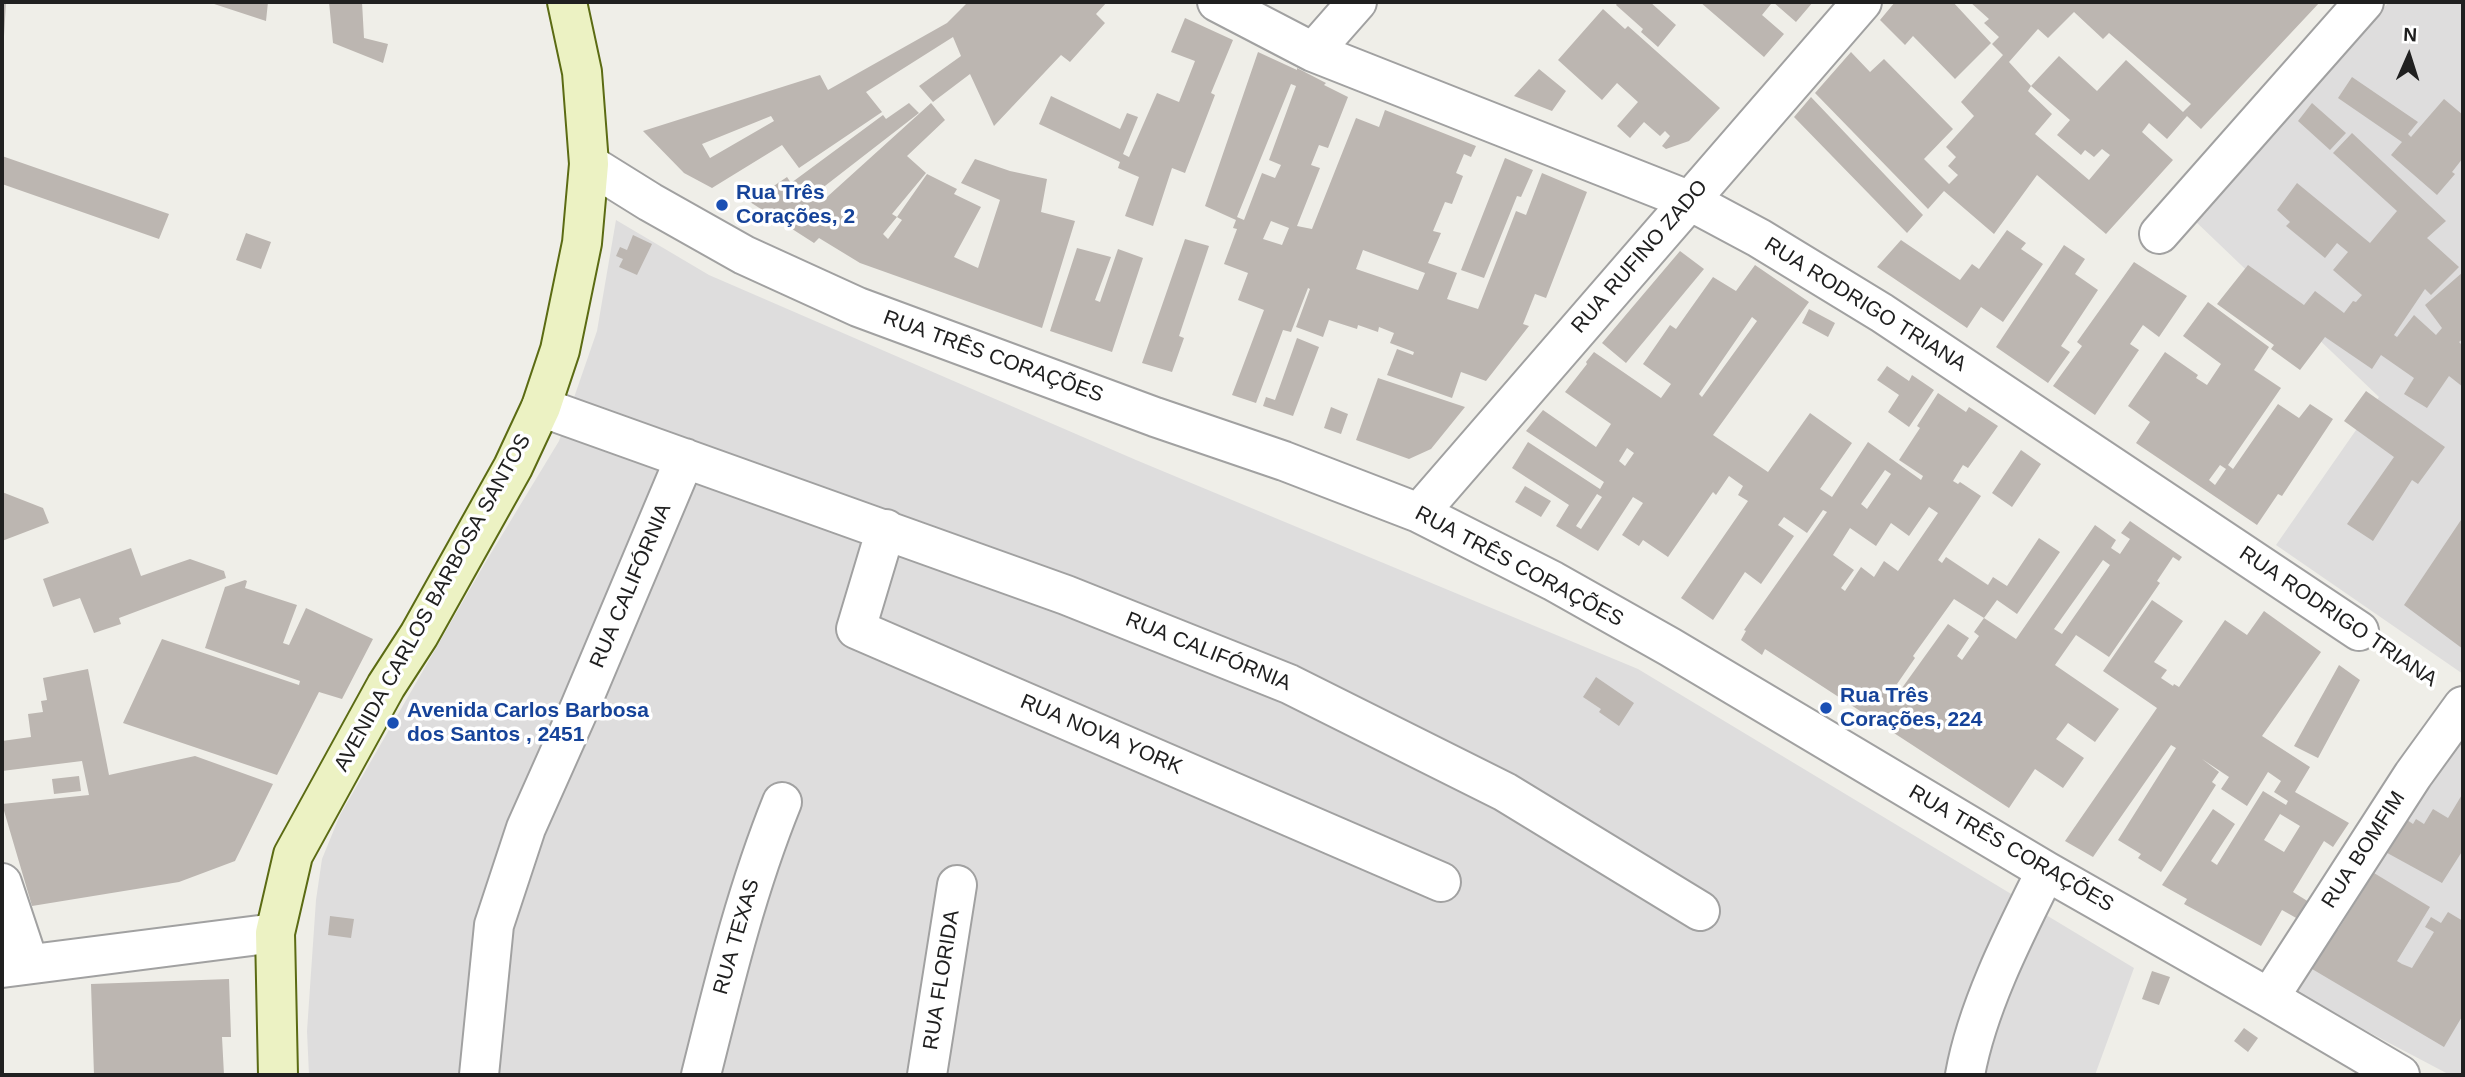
<!DOCTYPE html>
<meta charset="utf-8">
<style>
body{margin:0}
#map{position:relative;width:2465px;height:1077px;overflow:hidden;background:#efeee8;font-family:Helvetica,sans-serif}
canvas{display:block}
.frame{position:absolute;inset:0;border:4px solid #202020;pointer-events:none}
.north{position:absolute;left:2374px;top:21px;width:70px;height:70px;-webkit-text-stroke:5px #fff;paint-order:stroke;rotate:3deg;font-size:19px;font-weight:700;line-height:28px;text-align:center;color:#202020}
.north::after{content:'';display:block;margin:auto;width:24px;height:32px;background:#202020;clip-path:polygon(50% 0,100% 100%,50% 72%,0 100%)}
</style>
<div id="map">
<canvas width="2465" height="1077"></canvas>
<div class="frame"></div>
<div class="north">N</div>
</div>
<script>
const g = document.querySelector('canvas').getContext('2d');
g.lineJoin = 'round';
function paint(path, color) {
  g.fillStyle = color;
  g.fill(path, 'evenodd');
}
function strokePath(path, color, width, dash) {
  g.strokeStyle = color;
  g.lineWidth = width;
  g.lineCap = dash ? 'butt' : 'round';
  g.setLineDash(dash || []);
  g.stroke(path);
}
function drawText(font, color, halo, rows, align = 'center') {
  g.font = font + ' Helvetica,sans-serif';
  g.lineWidth = 7;
  g.setLineDash([]);
  g.textBaseline = 'middle';
  g.strokeStyle = halo;
  g.fillStyle = color;
  for (const [text, x, y, turn = 0] of rows) {
    g.save();
    g.translate(x, y);
    g.rotate((+turn || 0) * Math.PI / 180);
    g.textAlign = isNaN(turn) ? turn : align;
    if (halo) g.strokeText(text, 0, 0);
    g.fillText(text, 0, 0);
    g.restore();
  }
}
const residential = new Path2D(`
 M2389 2H2463V674L2276 545 2379 397 2194 220Z
 M616 220 709 275 1136 460 1638 669 2134 968 2095 1075H309L307 1031 316 900 322 859 340 815 485 563 559 441 597 331Z
 M2463 710V1075H2450L2283 987Z`);
const building = new Path2D(`
 M2 2H6L4 36H2Z
 M208 2H268L266 21Z
 M329 2H362L364 38 388 44 383 63 333 43Z
 M968 2H1107L1096 14 1105 23 1070 62 1061 55 994 126 970 74 933 102 919 86 961 56 953 37 866 92 882 112 799 168 782 145 712 188 684 173 643 131 820 75 828 90 947 23ZM771 116 774 121 710 158 702 144Z
 M1618 2H1650L1676 25 1658 47 1641 32 1643 29 1616 5Z
 M1700 2H1768L1771 4 1762 15 1784 34 1764 57Z
 M1773 2H1813L1796 22Z
 M1895 2H1953L1991 43 1955 79 1913 36 1905 45 1880 20Z
 M1970 2 2160 3 2320 2 2201 129 2187 116 2167 139 2149 123 2142 132 2173 160 2106 234 2037 175 1994 234 1944 191 1928 209 1815 93 1851 52 1870 72 1884 59 1953 129 1924 159 1949 184 1958 175 1948 166 1956 157 1946 147 1974 116 1961 102 2003 55 1992 44 1999 37 1984 23 1989 19ZM2074 12 2103 39 2109 33 2191 104 2183 112 2126 60 2097 91 2059 56 2031 86 2009 62 2038 29 2048 38ZM2031 86 2070 120 2057 135 2081 155 2085 150 2094 157 2102 149 2110 155 2089 180 2035 134 2052 114 2028 91Z
 M1603 9 1625 29 1628 26 1720 108 1689 141 1666 149 1662 146 1670 136 1665 131 1660 136 1644 122 1630 138 1617 126 1638 102 1617 83 1602 100 1558 60Z
 M1185 18 1233 40 1211 93 1215 95 1185 173 1172 168 1153 226 1125 216 1139 177 1118 168 1120 162 1039 124 1051 96 1120 129 1127 113 1138 117 1123 154 1129 157 1157 93 1179 102 1195 61 1171 52Z
 M1258 52 1297 70V68L1326 83 1324 85 1348 97 1328 148 1319 145 1311 165 1320 168 1297 226 1312 229 1356 118 1379 127 1385 110 1476 146 1471 157 1464 154 1456 173 1463 176 1452 204 1445 202 1433 231 1441 233 1428 263 1457 273 1447 299 1478 309 1516 211 1526 215 1542 173 1587 192 1546 298 1535 294 1523 324 1529 326 1486 381 1461 372 1452 398 1387 375 1397 349 1413 355 1414 352 1390 343 1394 333 1379 327 1378 332 1358 325 1357 329 1329 320 1323 337 1296 327 1310 289 1308 288 1291 332 1283 330 1256 403 1232 395 1264 310 1238 300 1248 273 1224 264 1237 229 1233 228 1236 220 1205 206ZM1291 84 1296 86 1269 160 1281 165 1275 178 1262 173 1244 220 1237 217ZM1271 221 1289 228 1282 245 1263 239ZM1363 250 1425 273 1418 290 1356 269Z
 M1539 69 1566 91 1552 111 1514 96Z
 M2352 77 2418 122 2408 134 2411 137 2444 99 2463 115V158L2452 172 2455 174 2437 195 2391 155 2402 142 2338 98Z
 M1811 97 1923 215 1907 233 1794 117Z
 M909 103 919 113 821 189 827 197 931 103 945 120 907 156 926 173 892 214 897 217 883 234 888 239 902 220 897 217 927 174 957 189 954 194 981 207 954 257 978 268 1000 200 961 183 975 159 1010 171 1047 179 1041 212 1075 221 1042 328 860 263 819 238 814 243 750 202 787 177 791 183 883 115 886 119Z
 M2312 103 2346 133 2330 150 2298 121Z
 M2352 133 2446 221 2427 238 2459 267 2431 295 2425 289 2394 335 2397 337 2414 315 2436 335 2442 328 2425 305 2463 272V339L2459 342 2463 346V387L2449 376 2427 408 2404 394 2414 378 2381 355 2372 369 2325 337 2300 370 2271 349 2274 345 2217 304 2248 265 2304 305 2315 291 2344 313 2353 301 2356 302 2362 295 2333 270 2348 252 2337 243 2325 258 2286 226 2290 222 2277 210 2297 183 2370 243 2397 211 2333 153Z
 M2 156 169 214 159 239 2 184Z
 M1505 158 1533 170 1521 197 1517 196 1484 278 1461 270Z
 M2007 230 2026 243 2021 249 2043 264 2003 322 1981 307 1967 328 1877 267 1901 240 1960 280 1972 264 1979 269Z
 M246 233 271 242 261 269 236 260Z
 M633 235 652 244 637 275 619 267 623 259 616 256 620 247 627 250Z
 M1185 239 1209 246 1179 336 1184 338 1172 372 1142 363Z
 M2064 245 2085 259 2075 274 2098 290 2061 346 2070 352 2048 383 1996 347Z
 M1077 248 1111 257 1095 300 1100 302 1118 249 1143 258 1112 352 1050 331Z
 M1680 251 1704 269 1626 363 1602 343Z
 M2134 262 2187 296 2159 337 2143 325 2130 344 2139 350 2095 415 2053 386 2082 346 2077 342Z
 M1755 265 1809 302 1713 435 1768 472 1810 413 1852 443 1820 489 1832 497 1868 442 1921 480 1923 476 1899 460 1920 428 1917 426 1938 393 1966 412 1969 407 1998 426 1968 468 1963 465 1953 481 1958 484 1960 482 1981 496 1938 560 1942 563 1946 557 1988 585 1993 577 2007 586 2039 538 2060 552 2017 614 1997 600 1984 618 1954 599 1913 656 1915 658 1897 684 1902 688 1948 624 1969 638 1957 656 1962 660 1979 636 1974 632 1984 618 2016 639 2095 525 2116 540 2111 548 2120 554 2130 539 2121 533 2130 521 2182 557 2179 561 2173 557 2157 581 2160 583 2109 657 2076 635 2055 665 2119 709 2095 742 2068 723 2056 739 2084 758 2063 788 2035 769 2009 808 1765 649 1762 655 1741 640 1746 631 1744 630 1827 512 1823 510 1807 533 1784 517 1778 525 1794 536 1761 584 1745 572 1713 620 1681 598 1748 501 1738 495 1743 486 1729 476 1716 495 1713 492 1668 557 1643 540 1639 546 1622 535 1643 503 1633 497 1598 551 1556 526 1569 505 1512 468 1528 442 1600 489 1604 482 1526 431 1543 410 1596 447 1611 424 1565 392 1587 364 1586 362 1594 352 1661 398 1671 384 1643 364 1670 325 1676 329 1713 277 1736 291ZM1752 317 1757 321 1702 397 1699 394ZM1627 448 1634 453 1625 466 1619 461ZM1885 470 1891 474 1867 509 1861 504ZM1597 494 1602 497 1581 529 1576 526ZM1929 507 1938 513 1898 571 1884 561 1874 577 1861 567 1845 591 1841 588 1854 570 1833 555 1850 528 1876 546 1891 523 1909 536ZM2103 560 2110 565 2062 634 2054 629Z
 M2208 302 2269 347 2254 370 2281 388 2228 465 2233 469 2278 404 2299 418 2310 404 2333 419 2282 496 2278 494 2257 525 2136 443 2150 422 2128 406 2165 352 2198 375 2196 378 2207 385 2221 364 2183 336ZM2220 465 2226 469 2215 485 2209 480Z
 M1809 309 1835 323 1828 337 1802 323Z
 M1297 338 1319 347 1293 416 1263 406 1266 397 1275 400Z
 M1887 366 1909 381 1912 375 1934 390 1909 427 1888 412 1899 395 1877 380Z
 M1378 378 1465 407 1431 449 1409 459 1356 440Z
 M2366 391 2445 447 2418 484 2412 480 2373 541 2347 524 2394 457 2344 421Z
 M1331 407 1348 414 1341 434 1324 428Z
 M2021 450 2041 464 2012 507 1992 493Z
 M1525 486 1551 501 1541 517 1515 502Z
 M2 492 43 508 49 523 2 541Z
 M2463 517V649L2404 605Z
 M131 548 141 576 190 559 224 571 226 578 119 618 121 624 94 633 80 598 53 607 43 579Z
 M245 580 247 581 245 588 297 605 283 643 289 645 306 608 373 639 342 699 319 692 277 775 123 723 162 639 299 685 300 681 205 648 225 587Z
 M2152 600 2183 621 2154 662 2167 670 2161 678 2173 686 2174 684 2179 687 2225 620 2247 635 2264 611 2321 652 2262 736 2310 767 2295 792 2349 823 2333 847 2324 841 2293 892 2309 902 2298 919 2282 910 2261 946 2184 904 2187 899 2162 885 2213 809 2235 824 2211 861 2217 865 2263 791 2286 805 2288 801 2274 792 2281 781 2268 772 2247 806 2221 789 2229 777 2202 759 2219 772 2212 782 2216 785 2161 872 2138 858 2141 854 2118 840 2176 748 2171 745 2093 857 2065 841 2157 708 2103 671ZM2280 814 2300 826 2284 852 2264 840Z
 M2339 665 2360 680 2318 758 2294 746Z
 M88 669 109 775 195 756 273 784 235 861 179 882 32 906 2 804 89 795 82 761 2 771V741L31 737 28 714 43 712 41 701 47 700 43 678Z
 M1596 677 1634 703 1619 726 1599 712 1601 709 1583 697Z
 M79 776 81 791 54 794 52 779Z
 M2463 793V850L2442 883 2380 849 2401 816 2413 824 2416 819 2424 824 2433 809 2448 818Z
 M2374 873 2430 907 2397 961 2402 964 2412 968 2434 932 2425 927 2431 917 2441 923 2448 912 2463 921V1015L2444 1047 2307 966 2332 926 2338 930Z
 M330 916 354 919 351 938 328 935Z
 M2152 971 2170 977 2159 1005 2142 999Z
 M229 979 231 1037H222L224 1075H94L91 984Z
 M2244 1028 2258 1038 2248 1052 2234 1041Z`);
const path = new Path2D(`
 M2391 653 2433 681`);
const street = new Path2D(`
 M1217 2 1313 52 1688 200 1759 238 1882 313 2359 631
 M1313 52 1357 2
 M589 164 650 202 744 255 858 307 1155 417 1284 461 1419 513 1553 581 1670 647 2046 871 2269 998 2400 1075
 M2159 234 2364 2
 M541 407 1066 595 1289 684 1505 792 1700 911
 M1419 513 1862 2
 M886 529 856 629 1441 882
 M2 883 29 964
 M2 968 275 933
 M2269 998 2413 775 2463 706
 M479 1075 494 925 526 828 580 707 685 458
 M701 1075C724 983 746 891 782 802
 M927 1075 957 885
 M1965 1075C1977 1007 2015 933 2046 871`);
const secondary = new Path2D(`
 M278 1075 275 933 293 855 386 686 419 635 513 467 541 407 560 350 582 243 589 164 582 72 567 2`);
const markers = [
 [722,205,7,"#1a4fb4"],
 [1826,708,7,"#1a4fb4"],
 [393,723,7,"#1a4fb4"]
];
const transitNames = [
 ["Rua Três",736,193],
 ["Corações, 2",736,217],
 ["Rua Três",1840,696],
 ["Corações, 224",1840,720],
 ["Avenida Carlos Barbosa",407,711],
 ["dos Santos , 2451",407,735]
];
const streetNames = [
 ["RUA RUFINO ZADO",1640,257,-49],
 ["RUA RODRIGO TRIANA",1865,305,32],
 ["RUA TRÊS CORAÇÕES",993,357,20],
 ["RUA TRÊS CORAÇÕES",1519,567,28],
 ["RUA CALIFÓRNIA",631,586,-67],
 ["AVENIDA CARLOS BARBOSA SANTOS",433,603,-61],
 ["RUA RODRIGO TRIANA",2338,617,34],
 ["RUA CALIFÓRNIA",1208,652,22],
 ["RUA NOVA YORK",1101,735,23],
 ["RUA TRÊS CORAÇÕES",2011,849,30],
 ["RUA BOMFIM",2364,850,-57],
 ["RUA TEXAS",737,937,-74],
 ["RUA FLORIDA",942,980,-81]
];
paint(residential, '#dedddd');
paint(building, '#bcb6b1');
strokePath(street, '#a1a1a1', 42);
strokePath(secondary, '#5b6b13', 42);
strokePath(path, '#e99380', 4.5, [3.5, 3.5]);
strokePath(street, '#fff', 38);
strokePath(secondary, '#ecf2c3', 38);
for (const [x, y, r, color] of markers) {
  const dot = new Path2D();
  dot.arc(x, y, r, 0, 2 * Math.PI);
  g.fillStyle = color;
  g.fill(dot);
  strokePath(dot, '#fff', 2.5);
}
drawText('bold 21px', '#164399', '#fff', transitNames, 'left');
drawText('21px', '#202020', '#fff', streetNames);
</script>
